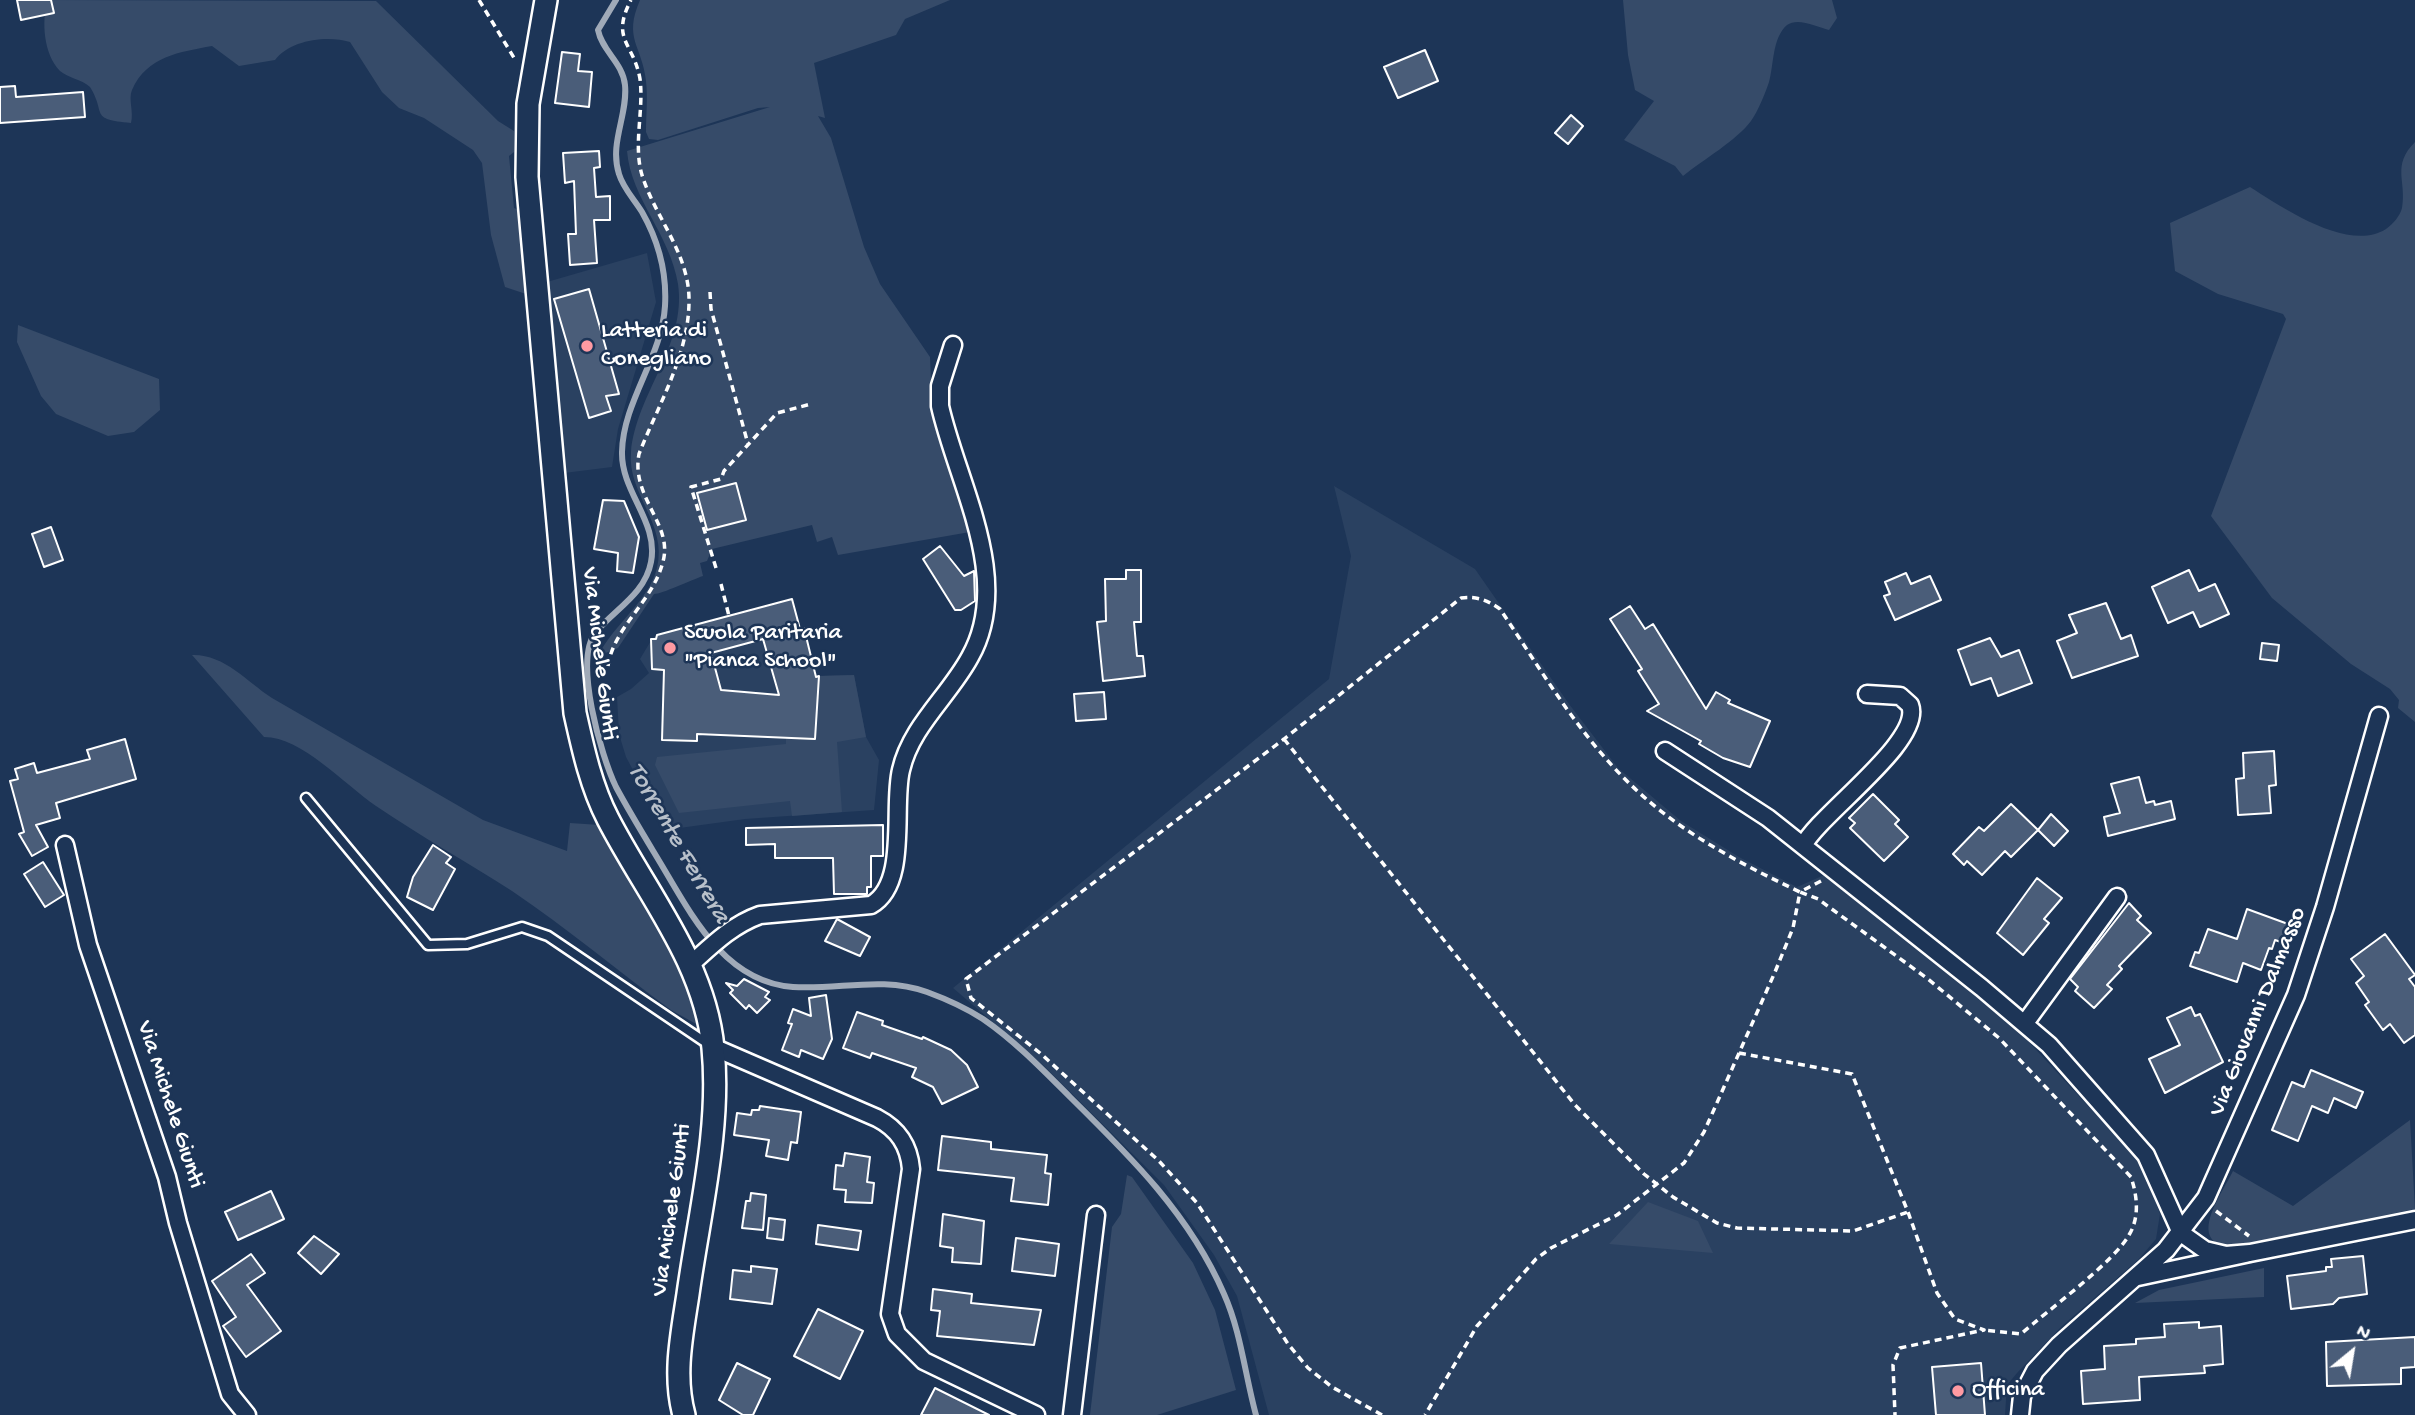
<!DOCTYPE html>
<style>
body{margin:0}
#map{position:relative;width:2415px;height:1415px;overflow:hidden;background:#1d3557;font-family:"Gochi Hand",sans-serif}
canvas{display:block}
.north{position:absolute;left:2317px;top:1317px;width:70px;height:70px;-webkit-text-stroke:5px #1d3557;paint-order:stroke;rotate:30deg;font-size:19px;font-weight:700;line-height:28px;text-align:center;color:#fff}
.north::after{content:'';display:block;margin:auto;width:24px;height:32px;background:#fff;clip-path:polygon(50% 0,100% 100%,50% 72%,0 100%)}
</style>
<div id="map">
<canvas width="2415" height="1415"></canvas>
<div class="north">N</div>
</div>
<script>
const g = document.querySelector('canvas').getContext('2d');
g.lineJoin = 'round';
function paint(path, color) {
  g.fillStyle = color;
  g.fill(path, 'evenodd');
}
function strokePath(path, color, width, dash) {
  g.strokeStyle = color;
  g.lineWidth = width;
  g.lineCap = dash ? 'butt' : 'round';
  g.setLineDash(dash || []);
  g.stroke(path);
}
function drawText(font, color, halo, rows, align = 'center') {
  g.font = font + ' "Gochi Hand",sans-serif';
  g.lineWidth = 5;
  g.setLineDash([]);
  g.textBaseline = 'middle';
  g.strokeStyle = halo;
  g.fillStyle = color;
  for (const [text, x, y, turn = 0] of rows) {
    g.save();
    g.translate(x, y);
    g.rotate((+turn || 0) * Math.PI / 180);
    g.textAlign = isNaN(turn) ? turn : align;
    if (halo) g.strokeText(text, 0, 0);
    g.fillText(text, 0, 0);
    g.restore();
  }
}
const built = new Path2D(`
 M647 253 656 302 618 429 612 467 564 473 547 282Z
 M1334 486 1475 569 1569 704 1618 768 1681 821 1739 857 1797 887 1831 872 2027 1040 2142 1164 2160 1214 2156 1239 2138 1260 2062 1326 2017 1373 2007 1385 2005 1415H1269L1237 1296 1214 1255 1164 1185 1043 1065 953 988 1329 679 1351 556Z
 M804 628 816 676 854 675 866 737 879 760 874 810 745 819 665 830 626 757 619 734 617 697 631 689 649 673 640 659 652 639 657 635 682 629Z`);
const green = new Path2D(`
 M47 0 376 1 498 121 514 131V152L509 156 514 208 519 210 526 294 505 287 491 235 482 163 473 150 424 118 399 108 382 92 350 42C327 35 290 40 275 60L239 66 212 46C180 52 147 56 132 90 128 99 134 112 131 123 88 119 107 114 90 87 81 79 68 78 60 71 43 53 42 22 47 0Z
 M640 0H950L905 19 896 35 814 63 825 118 818 116 831 138 864 247 880 284 930 357 932 404 949 454 970 532 838 555 832 537 817 542 812 525 712 549 707 561 700 563 703 576C691 580 662 594 654 594L618 648 598 656C613 625 649 601 657 568 668 524 627 494 631 452 636 394 687 345 678 284 670 234 631 199 627 151L770 107 758 108 658 140 649 139 646 132C646 116 648 98 646 81 642 45 623 39 640 0Z
 M1623 0H1832L1837 18 1829 30C1817 27 1798 17 1787 25 1772 38 1774 65 1769 82 1765 94 1758 111 1751 121 1737 140 1703 160 1683 176L1675 166 1624 140 1654 101 1635 90 1628 55Z
 M2415 142V722L2398 708 2399 700 2390 689 2351 664 2272 598 2211 516 2286 319 2283 314 2218 294 2175 271 2170 223 2250 187C2283 208 2349 253 2386 229 2393 224 2400 216 2402 208 2407 181 2391 166 2415 142Z
 M18 325 159 379 160 410 134 432 108 436 56 414 41 396 17 342Z
 M192 655C224 654 246 681 272 698L483 820 567 851 570 823 600 825C634 885 683 957 698 1025L671 1010C618 971 567 928 512 891 467 862 420 836 376 806 345 785 302 737 264 737Z
 M854 675 866 737 837 742 842 812 792 816 790 801 679 813 655 765 657 757 786 744V738L815 739 819 676Z
 M2410 1120 2415 1209 2232 1247C2184 1244 2223 1192 2233 1171L2293 1206Z
 M1127 1175 1132 1177 1193 1263 1215 1310 1236 1390 1157 1415H1090L1112 1227 1121 1214Z
 M1648 1202 1698 1221 1713 1253 1609 1244Z
 M2264 1268V1297L2135 1303 2159 1290Z`);
const stream = new Path2D(`
 M616 0 598 30C602 51 623 63 625 85 628 115 609 143 619 174 623 188 634 199 642 212 659 242 667 272 665 306 662 357 623 401 622 452 621 492 659 522 651 562 645 594 615 609 596 632 573 659 601 756 616 787 630 813 646 839 661 864 692 916 725 982 793 987 840 990 881 976 927 992 946 999 966 1008 983 1019 1015 1041 1043 1070 1070 1097 1130 1156 1190 1215 1224 1294 1241 1332 1245 1375 1256 1415`);
const building = new Path2D(`
 M17 0H51L54 13 21 20Z
 M1425 50 1438 81 1398 98 1384 67Z
 M562 52 580 54 578 71 592 72 589 107 555 103Z
 M15 86 16 97 83 92 85 117 0 123V87Z
 M1571 115 1583 126 1568 144 1555 133Z
 M599 151 600 167 594 168 596 197 610 196V220H594L597 263 570 265 568 234H576L574 181 565 183 563 153Z
 M589 289 619 394 606 396 611 411 589 418 554 299Z
 M736 483 746 520 707 530 697 493Z
 M603 500 624 501 639 537 633 573 617 571 618 553 594 549Z
 M51 527 63 560 44 567 32 534Z
 M940 546 964 576 974 571 975 601 961 610H955L923 559Z
 M1126 570H1141V622H1134L1137 656H1143L1145 676 1103 681 1097 622 1106 621 1105 579H1126Z
 M2189 570 2199 591 2215 584 2229 614 2200 627 2193 612 2168 623 2152 587Z
 M1906 573 1911 584 1930 576 1941 600 1895 620 1884 596 1890 594 1885 582Z
 M792 599 800 629 804 628 816 677 819 676 815 739 697 734V741L662 740 664 670 652 669 651 639H656L657 635ZM763 639 779 695 721 690 711 653Z
 M2106 603 2121 639 2131 635 2138 656 2072 678 2057 641 2077 633 2069 615Z
 M1630 606 1645 629 1653 624 1706 709 1716 692 1730 700 1728 703 1770 721 1750 767 1723 758 1699 744 1701 741 1647 711 1659 704 1638 671 1642 669 1610 619Z
 M1990 638 2001 657 2019 650 2032 683 1998 696 1991 678 1971 685 1958 650Z
 M2262 643 2279 645 2277 661 2260 659Z
 M1104 692 1106 719 1076 721 1074 694Z
 M125 739 136 779 56 803 60 818 36 825 48 847 32 856 19 834 24 832 10 781 18 779 15 769 34 763 37 773 90 759 87 750Z
 M2274 751 2276 785 2269 786 2271 813 2238 815 2236 779 2244 778 2243 753Z
 M2139 777 2146 803 2154 801 2155 805 2171 801 2175 819 2108 836 2104 817 2120 813 2111 784Z
 M1873 794 1899 820 1895 824 1908 837 1884 861 1850 828 1855 823 1849 818Z
 M2011 804 2038 830 2011 857 2005 851 1982 875 1967 861 1964 865 1953 854 1979 827 1984 831Z
 M2051 814 2068 831 2054 846 2038 830Z
 M883 825V856H871V887H867V894H834L833 858H775V844L746 845V828Z
 M433 845 451 857 446 863 455 869 433 910 407 897 413 877Z
 M43 862 64 895 45 907 24 874Z
 M2037 878 2062 898 2044 919 2049 923 2023 955 1997 933Z
 M2129 903 2141 916 2137 920 2151 933 2119 966 2122 969 2107 985 2112 989 2094 1008 2075 991 2078 987 2070 979Z
 M2247 909 2288 924 2281 942 2275 940 2272 949 2269 948 2261 970 2243 963 2237 982 2190 966 2195 952 2199 953 2208 929 2237 939Z
 M837 919 870 937 860 956 825 941Z
 M2385 934 2415 975 2409 979 2415 987V1035L2404 1043 2390 1024 2383 1030 2365 1005 2369 1002 2356 983 2364 976 2351 959Z
 M744 979 769 992 765 997 770 1000 757 1013 749 1005 746 1009 730 993 733 990 726 983 737 986Z
 M826 995 832 1039 823 1059 801 1050 799 1057 782 1050 792 1024 788 1023 793 1009 811 1016 809 998Z
 M2191 1007 2195 1016 2200 1014 2223 1062 2165 1093 2149 1059 2180 1045 2167 1018Z
 M857 1012 883 1021 882 1025 922 1039 923 1037 951 1050 967 1065 978 1087 942 1104 933 1087 912 1077 916 1068 872 1053 870 1058 843 1048Z
 M2311 1070 2363 1092 2356 1108 2334 1098 2328 1113 2312 1106 2298 1141 2272 1130 2292 1082 2304 1087Z
 M760 1106 801 1112 797 1143 791 1142 788 1160 766 1156 769 1140 734 1135 737 1113 751 1115 752 1110H759Z
 M942 1136 991 1142V1149L1047 1155 1045 1173 1051 1174 1048 1205 1011 1201 1014 1178 938 1170Z
 M845 1153 870 1157 867 1182 874 1183 872 1203 845 1202 846 1190 834 1189 836 1165 843 1166Z
 M271 1191 284 1219 238 1240 225 1212Z
 M751 1193 766 1195 763 1230 742 1228 746 1201H750Z
 M943 1214 984 1221 981 1264 952 1262 953 1248 940 1246Z
 M769 1218 785 1220 783 1240 767 1238Z
 M818 1225 861 1231 858 1250 816 1244Z
 M314 1236 339 1254 321 1274 298 1253Z
 M1016 1238 1059 1244 1055 1276 1012 1271Z
 M251 1254 265 1273 247 1285 281 1331 246 1357 223 1326 236 1317 212 1281Z
 M2363 1256 2367 1294 2339 1298 2333 1304 2291 1309 2287 1276 2326 1271V1267H2332L2331 1259Z
 M751 1266 777 1269 772 1304 730 1299 733 1270 751 1272Z
 M933 1289 972 1294 971 1303 1041 1310 1034 1345 937 1336 940 1311 931 1310Z
 M818 1309 863 1331 840 1379 794 1356Z
 M2199 1322V1328L2221 1326 2223 1364 2204 1366 2205 1373 2139 1377 2140 1400 2083 1404 2081 1371 2105 1369 2104 1346 2136 1344V1339L2165 1337 2164 1324Z
 M2415 1337V1367L2401 1368V1384L2327 1386 2326 1342Z
 M737 1363 770 1379 753 1415H743L719 1400Z
 M1981 1363 1985 1415H1936L1932 1367Z
 M935 1388 989 1415H921Z`);
const path = new Path2D(`
 M479 0 516 61
 M710 292 711 309 748 444
 M716 568 691 487 721 479 724 471 777 413 811 404
 M721 584 729 616
 M608 666C614 625 656 600 664 557 670 522 631 496 639 454 658 405 690 353 689 298 688 252 655 217 642 175 633 145 644 110 640 79 634 43 610 40 631 0
 M1284 739 1575 1105 1644 1174 1673 1197 1717 1223 1737 1228 1853 1231 1908 1212
 M1821 881 1800 892 1818 899 1928 979 1999 1038 2131 1177C2137 1195 2140 1217 2129 1235 2114 1262 2047 1311 2021 1334L1984 1330
 M1739 1053 1852 1074 1908 1212 1937 1293 1955 1319 1984 1330 1900 1348 1893 1365 1895 1415
 M2216 1211 2249 1236
 M1382 1415 1332 1387 1308 1368 1288 1344 1197 1203 1159 1161 1040 1053 971 998 966 979 1284 739 1461 598C1477 596 1487 600 1500 609 1540 668 1578 734 1630 784 1679 832 1739 863 1800 892L1793 928 1775 972 1704 1132 1684 1163 1617 1215 1551 1248 1536 1259 1477 1326 1425 1415`);
const lane = new Path2D(`
 M306 798 428 945 467 944 522 927 548 936 708 1044`);
const street = new Path2D(`
 M1665 751 1768 818 1982 988 2049 1045 2146 1155 2181 1233 2205 1250 2226 1255 2250 1253 2138 1277
 M65 845 88 945 167 1177 178 1223 230 1394 247 1415
 M1803 846C1819 814 1924 741 1910 705L1900 696 1867 694
 M691 964C712 945 732 925 760 915L871 905C909 884 892 806 901 770 911 726 949 696 970 657 1014 579 957 483 940 406V386L953 345
 M2025 1023 2117 897
 M713 1047 877 1118C898 1129 909 1145 911 1169L890 1314 897 1334 924 1361 1036 1415
 M2250 1253 2415 1220
 M1072 1415 1096 1215
 M2020 1415 2022 1396 2035 1371 2059 1345 2166 1250 2206 1198 2296 995 2325 907 2379 716`);
const secondary = new Path2D(`
 M546 0 528 104 527 177 575 713C583 749 591 786 608 819 646 893 705 962 713 1048 721 1129 699 1214 688 1294 682 1334 673 1375 684 1415`);
const markers = [
 [587,346,7,"#ff9aa2"],
 [670,648,7,"#ff9aa2"],
 [1958,1391,7,"#ff9aa2"]
];
const poiNames = [
 ["Latteria di",601,332],
 ["Conegliano",601,360],
 ["Scuola Paritaria",684,634],
 ["\"Pianca School\"",684,662],
 ["Officina",1972,1391]
];
const streetNames = [
 ["Via Michele Giunti",598,654,83],
 ["Via Giovanni Dalmasso",2259,1012,-68],
 ["Via Michele Giunti",169,1105,72],
 ["Via Michele Giunti",673,1210,-82]
];
const waterNames = [
 ["Torrente Ferrera",677,844,60]
];
paint(built, '#2a4161');
paint(green, '#364b69');
strokePath(stream, '#a0aab8', 6);
paint(building, '#4a5d79');
strokePath(building, '#fff', 2);
strokePath(lane, '#fff', 13);
strokePath(street, '#fff', 21);
strokePath(secondary, '#fff', 26);
strokePath(path, '#fff', 3.5, [7, 5]);
strokePath(lane, '#1d3557', 8);
strokePath(street, '#1d3557', 16);
strokePath(secondary, '#1d3557', 21);
for (const [x, y, r, color] of markers) {
  const dot = new Path2D();
  dot.arc(x, y, r, 0, 2 * Math.PI);
  g.fillStyle = color;
  g.fill(dot);
  strokePath(dot, '#1d3557', 2.5);
}
drawText('24px', '#fff', '#1d3557', poiNames, 'left');
drawText('24px', '#fff', '#1d3557', streetNames);
drawText('italic 26px', '#b8c0ca', '#1d3557', waterNames);
</script>
